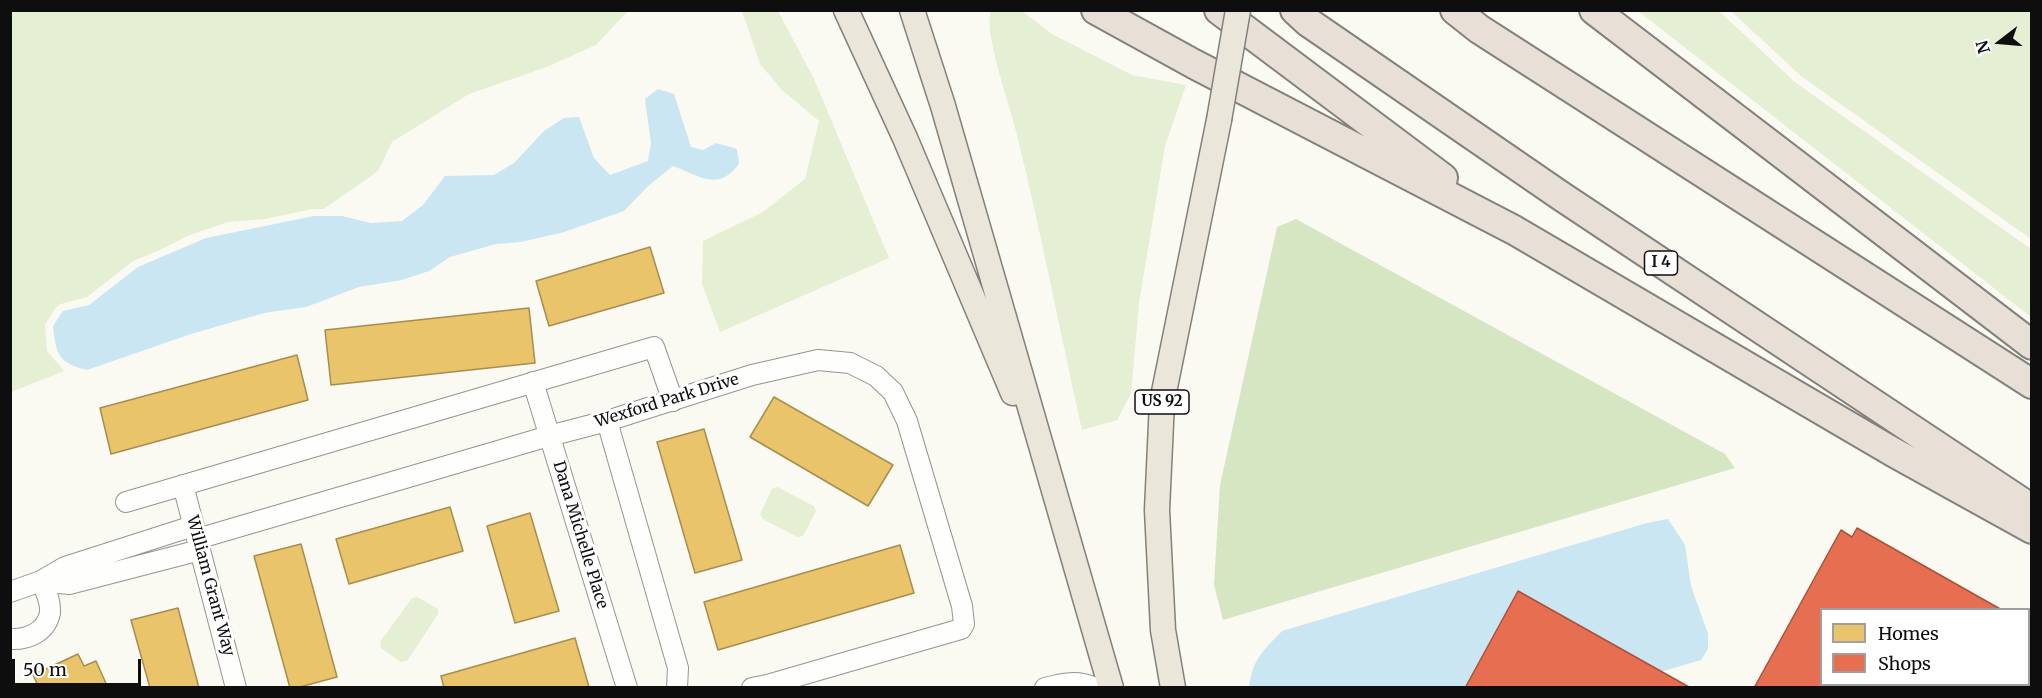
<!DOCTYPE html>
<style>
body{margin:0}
#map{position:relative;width:2042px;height:698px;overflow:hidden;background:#faf9f2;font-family:Merriweather,serif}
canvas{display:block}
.frame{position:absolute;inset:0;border:12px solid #0e0e0e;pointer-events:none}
.legend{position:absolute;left:1820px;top:608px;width:210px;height:78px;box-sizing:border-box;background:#fff;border:2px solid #9f9f9f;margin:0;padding:8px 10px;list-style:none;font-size:18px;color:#0e0e0e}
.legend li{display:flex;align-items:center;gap:12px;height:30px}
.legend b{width:30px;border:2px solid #9f9f9f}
.north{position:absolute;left:1970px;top:12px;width:60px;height:60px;-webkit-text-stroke:4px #fff;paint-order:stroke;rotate:254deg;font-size:16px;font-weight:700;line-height:24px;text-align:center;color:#0e0e0e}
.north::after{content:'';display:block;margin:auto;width:21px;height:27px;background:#0e0e0e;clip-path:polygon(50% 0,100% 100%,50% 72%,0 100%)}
.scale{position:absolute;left:12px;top:659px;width:129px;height:27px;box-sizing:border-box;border:3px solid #0e0e0e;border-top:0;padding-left:8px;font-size:18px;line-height:21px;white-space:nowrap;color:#0e0e0e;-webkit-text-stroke:4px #fff;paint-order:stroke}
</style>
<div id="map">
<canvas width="2042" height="698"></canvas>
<div class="frame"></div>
<ul class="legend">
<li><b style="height:16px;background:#e9c46a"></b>Homes</li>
<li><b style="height:16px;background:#e76f51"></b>Shops</li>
</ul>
<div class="north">N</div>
<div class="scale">50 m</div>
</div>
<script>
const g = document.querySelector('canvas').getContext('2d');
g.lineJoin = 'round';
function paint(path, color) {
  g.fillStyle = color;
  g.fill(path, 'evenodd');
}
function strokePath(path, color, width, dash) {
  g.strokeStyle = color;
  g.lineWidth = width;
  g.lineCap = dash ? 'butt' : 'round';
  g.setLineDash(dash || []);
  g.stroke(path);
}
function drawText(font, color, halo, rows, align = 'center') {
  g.font = font + ' Merriweather,serif';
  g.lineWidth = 6;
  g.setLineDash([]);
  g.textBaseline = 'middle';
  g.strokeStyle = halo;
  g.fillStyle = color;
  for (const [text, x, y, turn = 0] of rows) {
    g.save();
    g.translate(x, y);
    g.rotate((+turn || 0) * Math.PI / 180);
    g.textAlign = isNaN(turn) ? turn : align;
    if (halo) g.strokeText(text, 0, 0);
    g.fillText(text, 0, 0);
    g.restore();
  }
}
const green = new Path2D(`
 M11 10H630V11L627 12 596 45 544 68 469 94 392 142 378 171 324 209H312L265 219 228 222 187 236 160 250 133 261 87 297 61 304 56 307 45 325 47 351 64 371 11 392Z
 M991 10 1022 11 1052 34 1132 75 1186 85 1165 146 1139 303 1131 394 1117 420 1082 430C1060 332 1041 232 1017 135 1011 107 983 34 991 10Z
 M742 11H778L814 79 889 258 720 332 702 284 703 241 763 212 805 179 819 121 782 90 760 64Z
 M1638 11H1719L1796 83 2031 249V317Z
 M1731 11H2031V239L1801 76Z
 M777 487 814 506 816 511 803 536 797 537 763 519 760 514 772 489Z
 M417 597 438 609V614L407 661 401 662 381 648 380 642 412 598Z`);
const forest = new Path2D(`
 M1296 219 1725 454 1735 468 1223 620 1214 585 1220 485 1277 227Z`);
const water = new Path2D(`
 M658 89 674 94 691 147 703 150 716 143 737 149 739 164C718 192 700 176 673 166L648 186 624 211 564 232 521 242 496 244 450 257 429 271 402 280 359 287 306 307 264 313 191 334 87 370C58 363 56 354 53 326L63 311 89 305 138 267 206 238 314 216H342L371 223 402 221 423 205 445 176 494 175 514 163 544 131 564 118 579 117 594 158 610 175 648 161 651 143 645 99Z
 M1668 519 1685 545 1691 586 1708 634V649L1701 660 1610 687 1249 688C1252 659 1264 650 1282 631L1647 523Z`);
const homes = new Path2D(`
 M650 247 664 293 549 326 536 281Z
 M529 308 535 363 331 385 325 330Z
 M297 355 308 400 111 454 100 408Z
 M774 397 893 465 868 506 750 437Z
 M704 429 742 560 695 573 657 442Z
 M450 507 463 551 349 584 336 539Z
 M530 513 559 611 515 623 487 526Z
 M301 544 337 677 296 688H290L254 556Z
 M900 545 914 593 718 650 704 602Z
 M178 608 199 688H150L131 620Z
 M575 638 589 687 444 688 441 676Z
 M2028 649 2032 651V688H1976L1977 684H2028Z
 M78 654 84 666 96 661 108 688H39L33 675Z`);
const shops = new Path2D(`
 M1857 528 2002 610H1822V684H1977L1976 688H1754L1841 530 1852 537Z
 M1518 591 1689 687 1688 688H1465Z`);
const minor = new Path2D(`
 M533 382 627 688
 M607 421 678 668 677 688
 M183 485 236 688
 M126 502 654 347 673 401
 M197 539 549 436 607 421 752 375 818 360 850 363 876 376 893 392 907 421 962 606 964 624 961 629 767 685 752 688
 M41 581 69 584 200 550
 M10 592 41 581 65 567 193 526
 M10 639C28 640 46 632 50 613 51 602 46 591 41 581
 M1045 688C1063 683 1078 680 1095 688`);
const major = new Path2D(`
 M846 10 905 138 1013 393
 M912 10 943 106 1111 688
 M1173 688 1163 630 1157 510 1162 402 1219 120`);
const highway = new Path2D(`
 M1096 10 1194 64 1514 230 1893 452 2032 529
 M1219 10 1443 178
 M1295 10 1308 22 1561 196 2032 509
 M1455 10 1479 29 2032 384
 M1594 10 2032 345`);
const majorBridge = new Path2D(`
 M1219 120 1238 10`);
const shields = [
 [1661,263,33],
 [1162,402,54]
];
const shieldNames = [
 ["I 4",1661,263],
 ["US 92",1162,402]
];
const streetNames = [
 ["Wexford Park Drive",667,401,-17],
 ["Dana Michelle Place",580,535,73],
 ["William Grant Way",210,586,75]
];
paint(green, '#e5efd3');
paint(forest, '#d6e6c2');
paint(water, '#cae6f3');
paint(homes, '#e9c46a');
strokePath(homes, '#a78d4e', 1.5);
paint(shops, '#e76f51');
strokePath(shops, '#a6523d', 1.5);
strokePath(minor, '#949491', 22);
strokePath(major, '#82817e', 27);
strokePath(highway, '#82817e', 32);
strokePath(minor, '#fefefd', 20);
strokePath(major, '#ebe6da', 24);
strokePath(highway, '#e8dfd7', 28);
strokePath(majorBridge, '#82817e', 27, []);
strokePath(majorBridge, '#ebe6da', 24);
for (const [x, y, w] of shields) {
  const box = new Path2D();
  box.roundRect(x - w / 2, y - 12, w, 24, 4.5);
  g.fillStyle = '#fff';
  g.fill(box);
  strokePath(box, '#0e0e0e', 1.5);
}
drawText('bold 15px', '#0e0e0e', null, shieldNames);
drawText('16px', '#0e0e0e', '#fff', streetNames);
</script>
